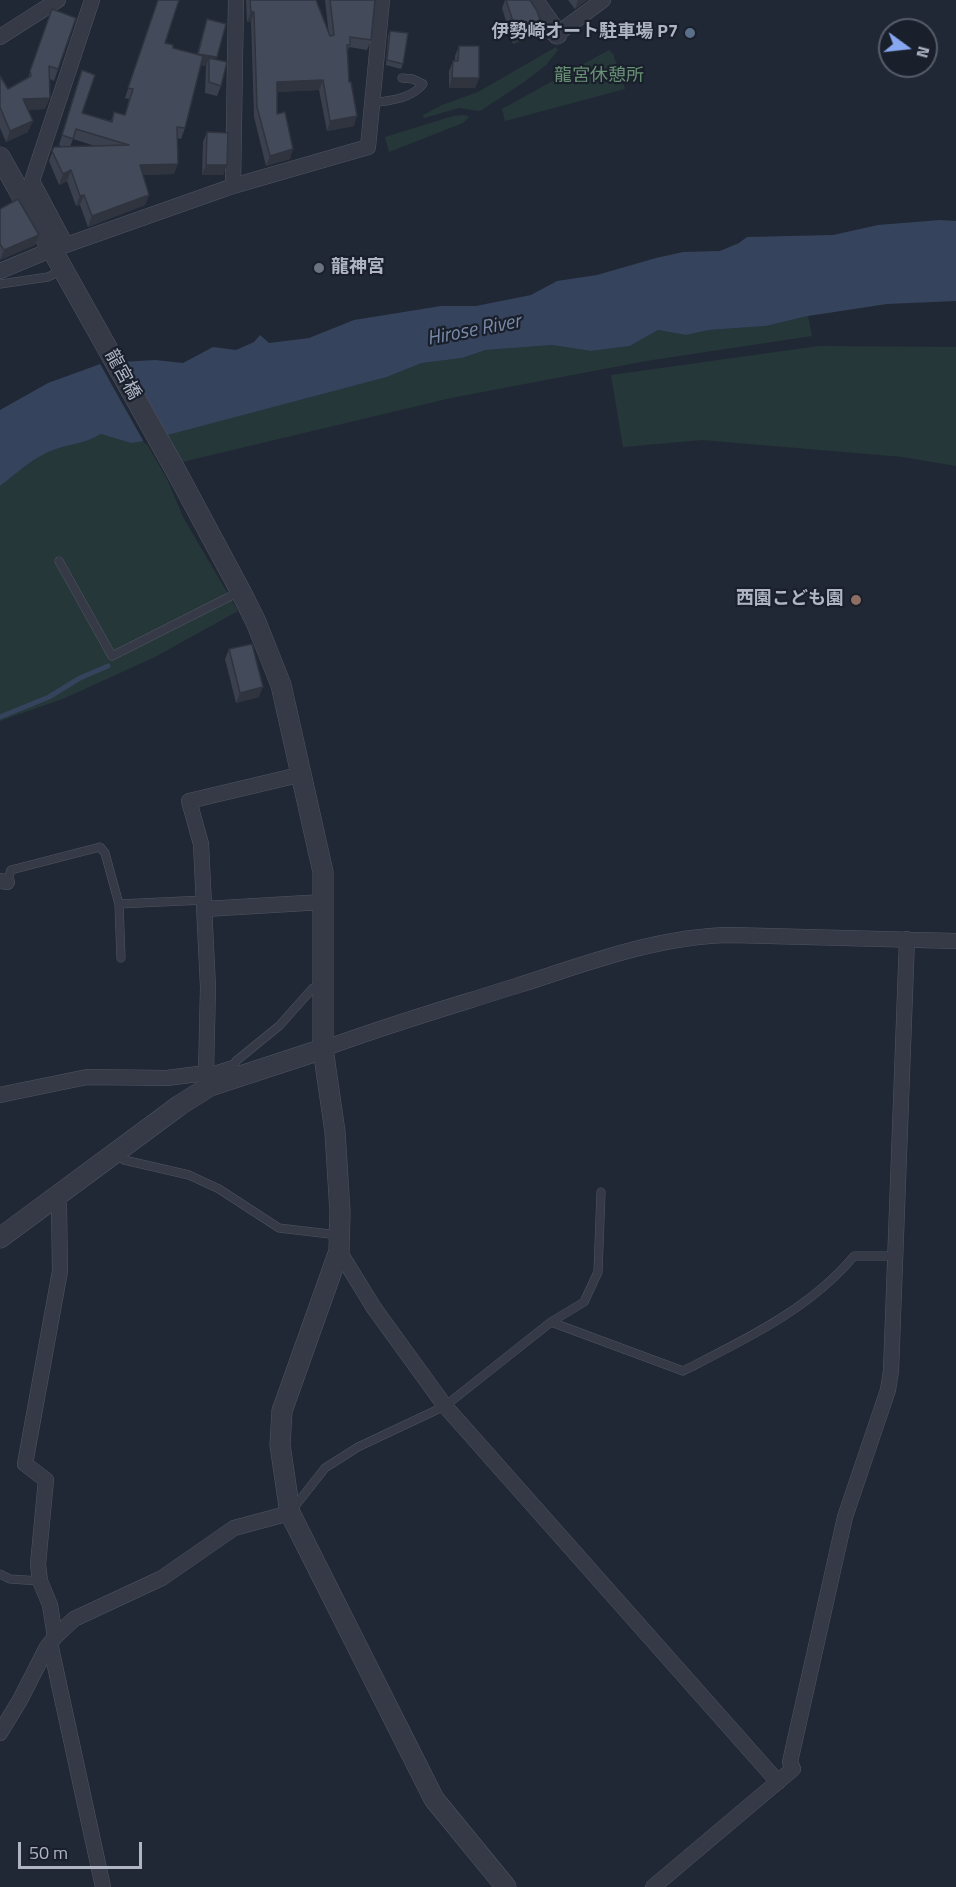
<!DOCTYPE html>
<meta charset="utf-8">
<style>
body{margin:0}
#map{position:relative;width:956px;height:1887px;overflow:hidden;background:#212835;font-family:"Titillium Web",sans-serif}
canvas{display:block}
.north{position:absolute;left:878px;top:18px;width:60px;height:60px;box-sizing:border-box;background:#1a202b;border:2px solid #565c68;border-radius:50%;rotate:105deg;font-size:16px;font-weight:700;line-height:24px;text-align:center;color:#afb5c3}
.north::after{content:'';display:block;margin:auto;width:21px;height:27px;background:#87a7f0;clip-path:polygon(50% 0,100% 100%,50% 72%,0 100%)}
.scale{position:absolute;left:18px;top:1842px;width:124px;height:27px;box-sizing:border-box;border:3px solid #afb5c3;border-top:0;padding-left:8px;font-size:18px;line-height:21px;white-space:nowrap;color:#afb5c3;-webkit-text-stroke:4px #1a202b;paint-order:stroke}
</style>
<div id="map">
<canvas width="956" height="1887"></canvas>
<div class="north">N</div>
<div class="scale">50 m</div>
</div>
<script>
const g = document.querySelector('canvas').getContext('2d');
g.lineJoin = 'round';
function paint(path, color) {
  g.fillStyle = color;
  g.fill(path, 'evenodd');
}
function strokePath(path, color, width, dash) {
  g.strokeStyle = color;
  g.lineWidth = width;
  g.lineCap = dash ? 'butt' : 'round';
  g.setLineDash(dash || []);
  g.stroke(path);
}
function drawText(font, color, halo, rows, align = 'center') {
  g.font = font + ' "Titillium Web","Noto Sans JP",sans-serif';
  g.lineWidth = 4.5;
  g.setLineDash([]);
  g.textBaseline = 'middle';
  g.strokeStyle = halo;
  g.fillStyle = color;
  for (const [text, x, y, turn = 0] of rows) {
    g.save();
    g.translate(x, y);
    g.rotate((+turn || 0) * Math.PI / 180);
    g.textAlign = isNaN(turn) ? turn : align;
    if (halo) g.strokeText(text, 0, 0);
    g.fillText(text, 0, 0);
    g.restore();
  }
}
const green = new Path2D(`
 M556 47 558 50 546 65 524 82 480 111 459 108 424 118 423 115 442 105 478 92Z
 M609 50 613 54 625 89 505 121 502 109Z
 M465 115 469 117 463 123 389 152 385 137 453 116Z
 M808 316 812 336 646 361 451 398 182 462 167 435 387 377 422 363 462 358 486 350 552 345 591 351 630 346 658 330 686 335 709 330 766 326Z
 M819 346 956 347V466L903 457 702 440 623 447 611 375Z
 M101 434 131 443 145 441 167 479 184 519 238 611 155 657 65 698 0 721V486C17 473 35 456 56 449 74 443 84 444 101 434Z`);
const water = new Path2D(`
 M940 220 956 221V301L887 304 808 316 766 326 709 330 686 335 658 330 630 346 591 351 552 345 486 350 462 358 422 363 387 377 145 441 131 443 101 434C84 444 74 443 56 449 35 456 17 473 0 486V410L48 383 103 363 155 360 183 363 213 347 236 350 254 342 260 335 269 343 309 338 354 320 441 306H476L531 295 557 281 597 275 656 258 683 252 720 251 739 243 747 237 833 235 878 225Z`);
const pier = new Path2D(`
 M103 360 165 438 145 444 99 362Z`);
const stream = new Path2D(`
 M0 717 49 697 80 678 108 666`);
const service = new Path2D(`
 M373 103C391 100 411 99 423 84L413 79 402 78
 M0 284 48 277 62 270
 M59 561 112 656 239 592
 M7 882 11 870 100 847 105 853 119 904 121 958
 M119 904 204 900
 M206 1073 234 1064
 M228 1078 236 1061 279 1026 313 988 323 987
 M119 1152 124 1160 189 1175 219 1189 279 1228 338 1235
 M551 1322 683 1371C744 1340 810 1309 854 1256H895
 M292 1510 325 1468 358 1447 445 1406 551 1322 584 1302 598 1272 601 1192
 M0 1574 10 1579 40 1581`);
const minor = new Path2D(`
 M92 0 32 181 66 245 233 186 368 147 382 0
 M557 34 603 0
 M0 37 58 0
 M233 186 236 0
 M0 271 41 254
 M0 881 7 882
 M205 909 323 902
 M323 1049C387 1025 453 1006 519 985 588 963 658 936 731 935L956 941
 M210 1086 206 1073 208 987 201 844 189 801 303 774
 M0 1095 87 1077 167 1078 206 1073
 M339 1251 374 1308 445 1406 778 1782
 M55 1637 50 1605 40 1581 38 1564 46 1480 25 1464 60 1271 59 1206 55 1196
 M50 1643 103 1887
 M0 1733 20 1700 47 1647 55 1637 74 1619 162 1578 234 1528 290 1513
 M653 1887 793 1769 790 1762 845 1517 888 1390 891 1371 907 939`);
const tertiary = new Path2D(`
 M533 0 557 34
 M0 157 175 469 241 592 256 622 281 685 323 872V1049L335 1132 340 1212 339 1251 282 1411 280 1445 290 1513 434 1799 506 1887
 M0 1238 180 1105 210 1086 323 1049`);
const wall = new Path2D(`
 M158 0 165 43 173 48 197 54 204 29 207 19 221 86 217 96 205 93 206 66 200 65 185 128 181 139 177 138 174 174 143 175 149 195 145 205 88 227 80 205 76 206 67 181 59 185 49 161 54 147H63L59 145 82 70V113L111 121 114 112 125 115 129 99 125 98ZM73 139 95 146 70 147Z
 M246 0H316L329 36 325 0H375L371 40 367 50 349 47 347 53 349 82 354 126 327 131 319 90 277 92V114L290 159 266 166 254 117 251 22H247Z
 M505 0H530L542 25 538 35 513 44 502 8Z
 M568 0H587L575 9Z
 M52 9 76 18 54 81 50 79 45 109 28 110V132L6 142 0 128V76L8 89 28 78Z
 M390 31 403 64 401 69 386 65 388 36Z
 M459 46 479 78 475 88H449V71L453 61H455V56Z
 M207 132 227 165 223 175H202L203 142Z
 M0 209 39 235 35 245 0 260Z
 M229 649 259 697 236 703 225 659Z`);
const shadedWall = new Path2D(`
 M578 0H587L575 9Z
 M251 12H254L251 22H247Z
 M542 25 538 35 513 44 517 33Z
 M198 54 217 57 214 67 209 58 206 66 195 64Z
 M452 78H479L475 88H449Z
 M323 80 319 90 273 92 277 82Z
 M50 98 45 109 19 111 23 99Z
 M357 116 354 126 327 131 330 121Z
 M33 121 28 132 6 142 10 131Z
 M293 149 290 159 266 166 270 156Z
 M178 164 174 174 137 175 140 165Z
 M206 165H227L223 175H202Z
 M71 170 67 181 59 185 63 174Z
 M84 195 80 205 76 206 80 196Z
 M149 195 145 205 88 227 92 216Z
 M39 235 35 245 0 260 4 250Z
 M263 687 259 697 236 703 240 693Z`);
const building = new Path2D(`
 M158 0H179L165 43 173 45V48L203 56 185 128 177 127 178 164 140 165 149 195 92 216 84 195 80 196 71 170 63 174 52 151 54 147 129 145 76 129 73 139 62 135 82 70 95 75 82 113 112 122 114 112 125 115 133 89 128 88Z
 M250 0H316L330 36 334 35 330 0H375L371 40 350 37V45H347L349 82H351L357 116 330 121 323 80 277 82V114L285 112 293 149 270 156 257 107 254 12H251Z
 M506 0H530L537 11 542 25 517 33Z
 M52 9 76 18 58 69 49 66 50 98 23 99 33 121 10 131 0 107V76L8 89 31 76 30 71Z
 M207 19 226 24 217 57 198 54Z
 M390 31 408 33 403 64 387 60Z
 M459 46H479V78H452L453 61H458Z
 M209 58 227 62 221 86 209 82Z
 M207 132 228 133 227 165H206Z
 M18 199 39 235 4 250 0 244V209Z
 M252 644 263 687 240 693 229 649Z`);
const markers = [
 [690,33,6,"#5c6f8a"],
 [319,268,6,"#6b7280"],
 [856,600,6,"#8d6e63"]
];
const poiNames = [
 ["伊勢崎オート駐車場 P7",678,33],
 ["龍神宮",331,268,"left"],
 ["西園こども園",844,600]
];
const parkNames = [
 ["龍宮休憩所",599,77]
];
const streetNames = [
 ["龍宮橋",122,375,61]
];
const waterNames = [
 ["Hirose River",474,331,-11]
];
paint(green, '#263739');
paint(water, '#36435c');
paint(pier, '#212835');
strokePath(stream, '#36435c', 5);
strokePath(service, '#4f5561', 9);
strokePath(minor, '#4f5561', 16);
strokePath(tertiary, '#4f5561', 21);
strokePath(service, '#353a46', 8);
strokePath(minor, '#353a46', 15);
strokePath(tertiary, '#353a46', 20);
paint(wall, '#3a404d');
paint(shadedWall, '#2f343f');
paint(building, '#434b5a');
strokePath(building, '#2f343f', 1.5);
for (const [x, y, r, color] of markers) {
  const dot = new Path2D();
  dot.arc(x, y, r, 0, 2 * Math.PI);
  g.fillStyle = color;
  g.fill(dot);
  strokePath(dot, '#1a202b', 2);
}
drawText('bold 18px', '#afb5c3', '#1a202b', poiNames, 'right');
drawText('18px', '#689175', '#1a202b', parkNames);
drawText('18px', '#afb5c3', '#1a202b', streetNames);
drawText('italic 20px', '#798aaa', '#1a202b', waterNames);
</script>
